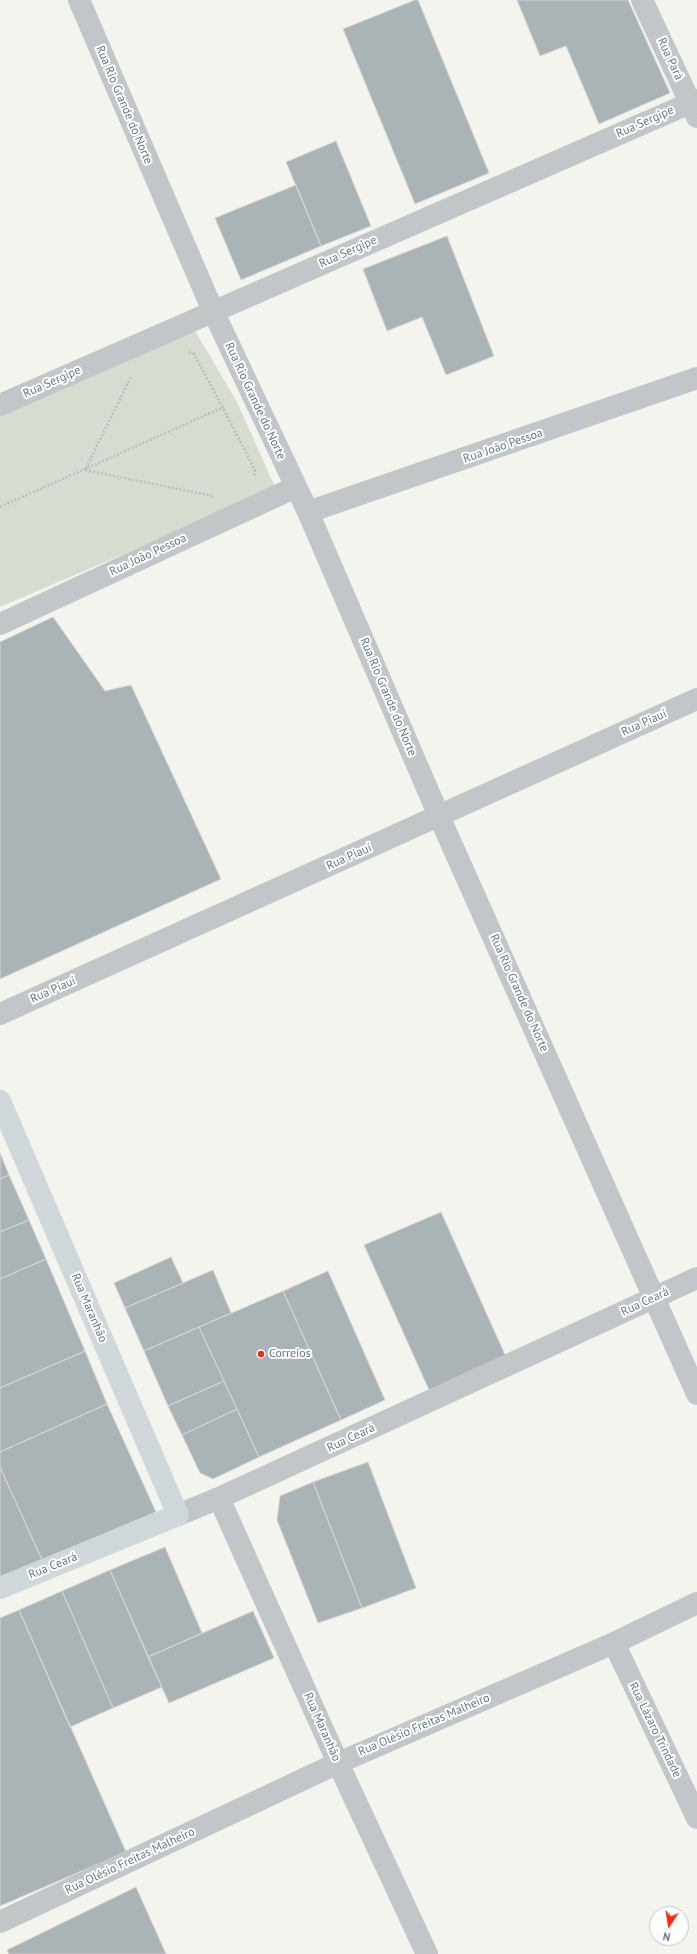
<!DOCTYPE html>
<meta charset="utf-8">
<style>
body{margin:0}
#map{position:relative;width:697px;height:1954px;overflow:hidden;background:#f4f4ef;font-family:"PT Sans",sans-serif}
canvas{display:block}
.north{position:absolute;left:649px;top:1906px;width:40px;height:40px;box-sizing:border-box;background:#fff;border:1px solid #bfc9cd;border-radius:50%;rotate:192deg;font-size:11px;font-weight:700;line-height:16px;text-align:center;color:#607883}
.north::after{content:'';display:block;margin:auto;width:14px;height:18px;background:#f22d12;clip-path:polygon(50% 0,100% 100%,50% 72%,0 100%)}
</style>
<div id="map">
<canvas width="697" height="1954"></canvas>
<div class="north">N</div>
</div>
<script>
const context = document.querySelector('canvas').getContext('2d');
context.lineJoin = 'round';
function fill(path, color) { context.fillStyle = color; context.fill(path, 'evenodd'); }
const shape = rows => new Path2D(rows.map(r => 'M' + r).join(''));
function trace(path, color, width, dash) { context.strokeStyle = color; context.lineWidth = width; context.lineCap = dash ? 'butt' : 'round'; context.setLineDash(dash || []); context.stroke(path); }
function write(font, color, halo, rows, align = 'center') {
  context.font = font + ' "PT Sans",sans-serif'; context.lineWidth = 4; context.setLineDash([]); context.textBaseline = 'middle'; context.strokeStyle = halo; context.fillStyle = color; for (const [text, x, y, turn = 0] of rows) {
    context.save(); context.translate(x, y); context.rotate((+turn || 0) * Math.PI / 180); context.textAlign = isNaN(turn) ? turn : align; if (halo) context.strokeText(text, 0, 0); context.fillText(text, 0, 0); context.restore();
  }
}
const green = shape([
 [194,329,237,402,276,489,0,607,0,414]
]);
const building = shape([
 [415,0,418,0,489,173,415,204,343,29,415,0],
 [517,0,628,0,670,93,599,124,566,46,540,56,517,0],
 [336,141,371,226,321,246,286,162,336,141],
 [296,185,321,246,241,280,215,218,296,185],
 [447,236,494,356,446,375,422,317,387,331,363,269,447,236],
 [53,617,105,691,131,685,221,879,0,979,0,642,53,617],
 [0,1153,9,1175,0,1179,0,1153],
 [9,1175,29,1220,0,1232,0,1179,9,1175],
 [441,1212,506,1357,429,1390,364,1245,441,1212],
 [29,1220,46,1259,0,1279,0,1232,29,1220],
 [171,1257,183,1283,125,1308,114,1283,171,1257],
 [46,1259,85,1351,0,1388,0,1279,46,1259],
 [213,1270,231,1313,144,1351,125,1308,213,1270],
 [328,1271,385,1400,341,1420,283,1291,328,1271],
 [283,1291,341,1420,259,1457,199,1327,283,1291],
 [199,1327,224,1381,168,1406,144,1351,199,1327],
 [85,1351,107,1404,0,1452,0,1388,85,1351],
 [224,1381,237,1409,182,1435,168,1406,224,1381],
 [107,1404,156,1512,42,1560,0,1467,0,1452,107,1404],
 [237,1409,259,1457,213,1479,200,1473,182,1435,237,1409],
 [368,1462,416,1588,362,1608,313,1482,368,1462],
 [0,1467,42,1560,0,1578,0,1467],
 [313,1482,362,1608,318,1623,277,1520,280,1496,313,1482],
 [165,1547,202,1633,148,1657,110,1570,165,1547],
 [110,1570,162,1687,113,1708,62,1591,110,1570],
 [62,1591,113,1708,70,1727,19,1610,62,1591],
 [19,1610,126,1852,0,1906,0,1618,19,1610],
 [253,1611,274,1658,169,1703,148,1657,253,1611],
 [136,1887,166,1954,9,1954,7,1950,136,1887]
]);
const path = shape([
 [189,352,194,354,223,408,255,470,254,477],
 [131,377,85,470,213,496],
 [0,507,224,407]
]);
const street = shape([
 [79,0,213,311,308,512,439,816,697,1394],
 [642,0,697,117],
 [0,405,697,100],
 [308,512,697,378],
 [0,624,296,487],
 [0,1014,697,699],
 [219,1498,338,1763,427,1954],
 [178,1515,219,1498,697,1278],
 [614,1643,697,1818],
 [0,1922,338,1763,614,1643,697,1603]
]);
const secondary = shape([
 [0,1101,178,1515,0,1588]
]);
const markers = [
 [261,1354,4,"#f22d12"]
];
const streetNames = [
 ["Rua Pará",670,59,65],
 ["Rua Rio Grande do Norte",124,105,67],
 ["Rua Sergipe",645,122,-24],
 ["Rua Sergipe",348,252,-24],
 ["Rua Sergipe",52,382,-24],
 ["Rua Rio Grande do Norte",255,401,65],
 ["Rua João Pessoa",503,446,-19],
 ["Rua João Pessoa",148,555,-25],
 ["Rua Rio Grande do Norte",388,697,67],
 ["Rua Piauí",644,723,-24],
 ["Rua Piauí",349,857,-24],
 ["Rua Piauí",53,990,-24],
 ["Rua Rio Grande do Norte",519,993,66],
 ["Rua Ceará",645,1302,-25],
 ["Rua Maranhão",89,1308,67],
 ["Rua Ceará",351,1438,-25],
 ["Rua Ceará",53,1566,-22],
 ["Rua Olésio Freitas Malheiro",424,1725,-23],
 ["Rua Maranhão",322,1727,66],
 ["Rua Lázaro Trindade",655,1730,64],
 ["Rua Olésio Freitas Malheiro",130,1861,-25]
];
const poiNames = [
 ["Correios",269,1354]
];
fill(green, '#d6dcd0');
fill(building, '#aab4b7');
trace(building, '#d5d5d3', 1);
trace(path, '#bcbfc1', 2.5, [2, 2]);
trace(street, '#c1c6c8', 22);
trace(secondary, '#d0d7da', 22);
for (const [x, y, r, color] of markers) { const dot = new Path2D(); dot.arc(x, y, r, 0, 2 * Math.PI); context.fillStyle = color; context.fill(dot); trace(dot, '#fff', 1.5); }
write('12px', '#607883', '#fff', streetNames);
write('12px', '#607883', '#fff', poiNames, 'left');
</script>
